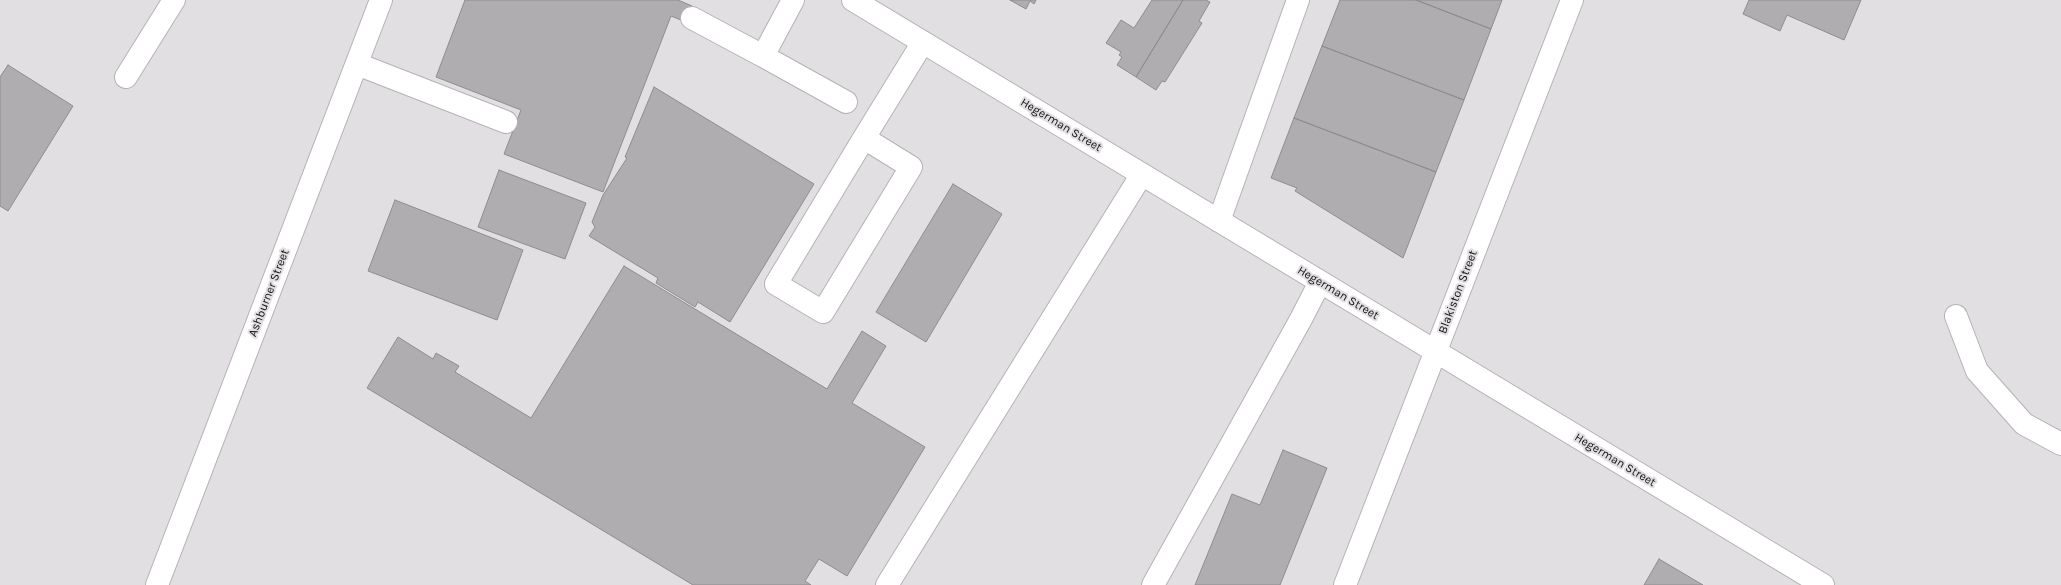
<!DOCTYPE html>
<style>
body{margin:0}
canvas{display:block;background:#e2dfe2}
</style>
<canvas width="2061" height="585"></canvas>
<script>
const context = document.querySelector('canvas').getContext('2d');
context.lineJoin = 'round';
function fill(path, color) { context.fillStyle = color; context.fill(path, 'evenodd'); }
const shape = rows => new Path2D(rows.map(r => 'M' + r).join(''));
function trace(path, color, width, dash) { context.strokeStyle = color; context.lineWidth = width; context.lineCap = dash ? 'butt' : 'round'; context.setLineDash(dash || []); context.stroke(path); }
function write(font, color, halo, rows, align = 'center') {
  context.font = font + ' Karla,sans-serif'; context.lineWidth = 4; context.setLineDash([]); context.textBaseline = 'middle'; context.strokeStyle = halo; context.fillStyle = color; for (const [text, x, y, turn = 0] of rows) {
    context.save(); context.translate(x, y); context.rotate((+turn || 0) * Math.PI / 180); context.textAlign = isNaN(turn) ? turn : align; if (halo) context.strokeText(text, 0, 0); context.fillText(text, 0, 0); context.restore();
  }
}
const building = shape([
 [465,0,678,0,692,6,686,22,671,16,603,192,504,154,521,110,436,77,465,0],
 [1010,0,1036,0,1034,4,1030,1,1026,9,1010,0],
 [1152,0,1183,0,1136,77,1117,65,1122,57,1119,55,1121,52,1106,43,1121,20,1134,28,1152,0],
 [1183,0,1206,0,1210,2,1199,21,1202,23,1165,82,1162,81,1156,90,1136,77,1183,0],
 [1340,0,1416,0,1491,29,1464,100,1322,46,1340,0],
 [1416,0,1502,0,1491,29,1416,0],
 [1749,0,1861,0,1844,40,1787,15,1780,31,1743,14,1749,0],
 [1322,46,1464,100,1436,172,1294,118,1322,46],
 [8,65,73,106,8,211,0,206,0,77,8,65],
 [654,87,814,184,730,322,698,302,695,307,656,283,658,278,589,236,595,227,592,222,603,195,627,158,625,157,654,87],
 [1294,118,1436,172,1403,258,1295,191,1297,188,1271,178,1294,118],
 [499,170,586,203,565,259,478,227,499,170],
 [953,184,1002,214,926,342,876,312,953,184],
 [395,200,523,250,497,320,368,271,395,200],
 [624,266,827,389,862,331,886,346,852,403,925,447,847,576,819,559,805,581,811,585,693,585,367,388,398,337,433,359,436,353,459,366,455,372,531,418,624,266],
 [1283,450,1327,468,1280,585,1195,585,1232,494,1260,505,1283,450],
 [1659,559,1703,585,1644,585,1659,559]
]);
const minor = shape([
 [793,0,763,56,846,102],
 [853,0,1823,585],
 [692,18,763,56],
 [357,64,506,122],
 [126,77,174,0],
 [864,138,776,284,823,312,911,167,864,138,923,42],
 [1219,221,1298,0],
 [1956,316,1977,371,2024,424,2061,444],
 [157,585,381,0],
 [887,585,1142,174],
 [1153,585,1301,319,1320,282],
 [1345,585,1572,0]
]);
const streetNames = [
 ["Hegerman Street",1061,125,31],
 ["Blakiston Street",1458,292,-69],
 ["Ashburner Street",269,293,-69],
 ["Hegerman Street",1338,293,31],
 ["Hegerman Street",1615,460,31]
];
fill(building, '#afadaf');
trace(building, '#8f8c8f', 1);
trace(minor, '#b5b2b5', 24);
trace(minor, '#fff', 22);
write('12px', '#0f0e0f', '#e2dfe2', streetNames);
</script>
